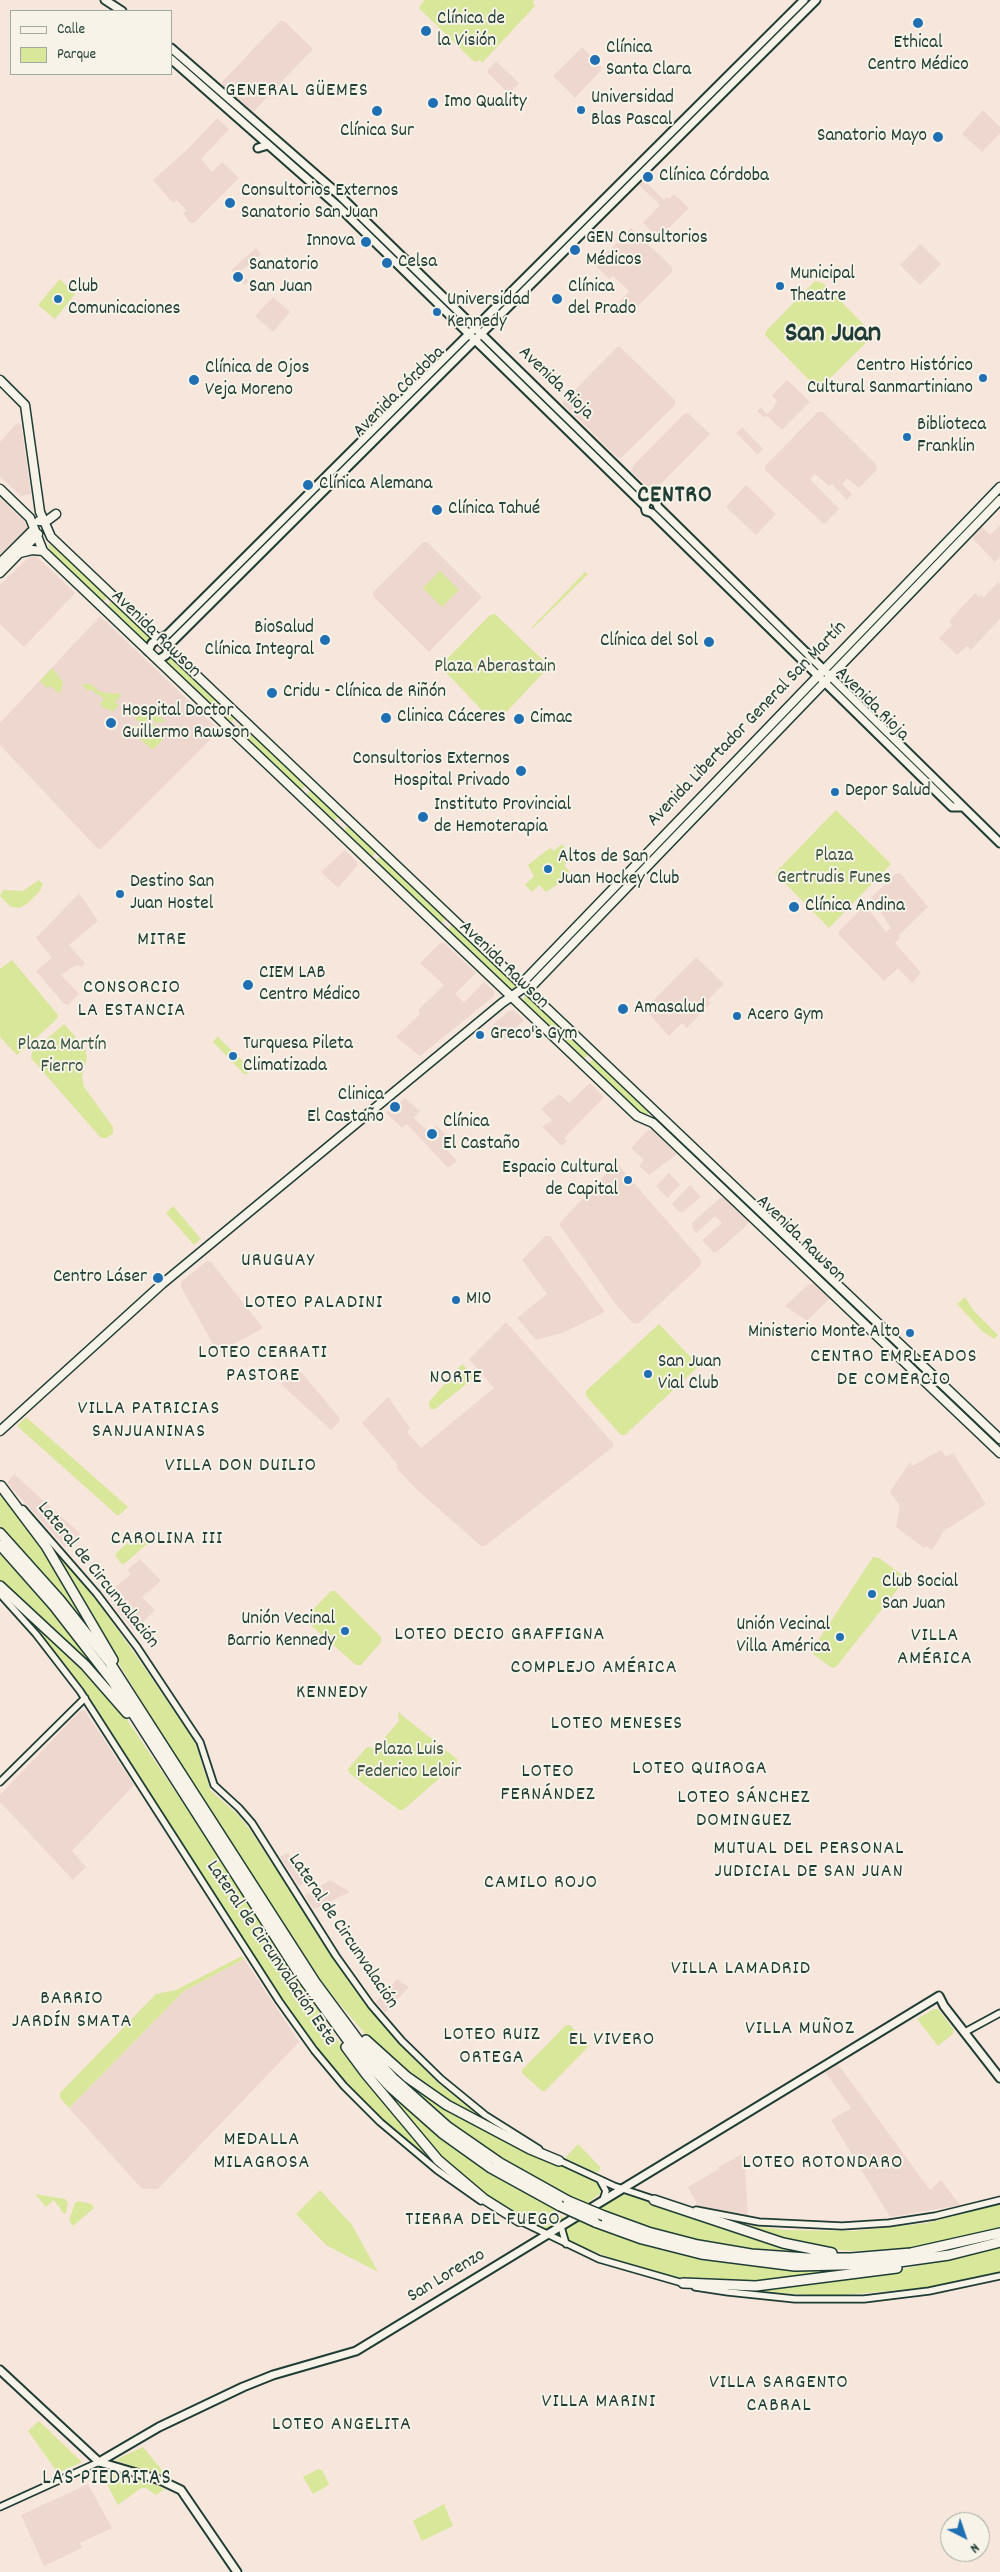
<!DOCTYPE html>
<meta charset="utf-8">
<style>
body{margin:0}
#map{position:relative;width:1000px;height:2572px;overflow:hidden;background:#f7e6dc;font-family:Dekko,sans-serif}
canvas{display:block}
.legend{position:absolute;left:10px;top:10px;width:162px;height:65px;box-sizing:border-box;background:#f7f3e8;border:1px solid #a1aaa0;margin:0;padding:6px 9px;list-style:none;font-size:15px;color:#1f3d34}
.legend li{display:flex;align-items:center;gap:10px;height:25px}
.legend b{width:25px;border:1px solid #a1aaa0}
.north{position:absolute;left:940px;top:2512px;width:50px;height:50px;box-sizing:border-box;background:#f7f3e8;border:1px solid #a1aaa0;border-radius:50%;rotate:139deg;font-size:14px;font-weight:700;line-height:20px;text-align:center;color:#1f3d34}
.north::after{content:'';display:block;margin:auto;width:18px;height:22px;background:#1f6fb2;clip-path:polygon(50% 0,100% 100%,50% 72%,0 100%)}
</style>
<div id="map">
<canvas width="1000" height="2572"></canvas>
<ul class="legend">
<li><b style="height:6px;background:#f7f3e8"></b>Calle</li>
<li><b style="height:14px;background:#d8e79a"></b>Parque</li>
</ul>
<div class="north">N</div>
</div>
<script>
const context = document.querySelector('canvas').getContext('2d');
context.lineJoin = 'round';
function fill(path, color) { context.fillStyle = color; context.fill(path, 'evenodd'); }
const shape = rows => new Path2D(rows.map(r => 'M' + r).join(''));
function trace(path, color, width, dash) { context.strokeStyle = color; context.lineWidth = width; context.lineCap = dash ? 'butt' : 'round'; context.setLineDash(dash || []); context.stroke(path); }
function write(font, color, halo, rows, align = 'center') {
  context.font = font + ' Dekko,sans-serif'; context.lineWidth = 4; context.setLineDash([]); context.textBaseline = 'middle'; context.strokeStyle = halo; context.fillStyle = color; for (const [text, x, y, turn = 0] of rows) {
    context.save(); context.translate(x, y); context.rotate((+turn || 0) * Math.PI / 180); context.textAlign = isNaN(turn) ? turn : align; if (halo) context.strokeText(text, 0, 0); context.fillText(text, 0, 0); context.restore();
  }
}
const built = shape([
 [280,21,284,21,313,49,253,112,222,85,222,82],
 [582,47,601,66,601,70,575,98,553,76],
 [496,61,519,83,509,94,488,73,488,70],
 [983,110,1000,127,1000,133,982,152,962,134],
 [217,118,229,129,201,159,212,172,222,162,239,178,194,223,190,223,183,213,186,210,177,200,173,203,153,180,190,147],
 [644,180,664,200,667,197,669,199,674,194,689,208,659,238,643,223,660,205,639,185],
 [631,228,672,267,672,272,630,314,619,303,629,291,613,276,609,279,595,265],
 [920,244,941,264,920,285,900,265],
 [256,248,261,254,240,272,248,281,245,285,231,270],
 [273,297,290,312,273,332,255,316],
 [617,347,620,347,675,400,675,405,621,458,618,458,562,403],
 [787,380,810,402,782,430,767,416,764,418,757,411,761,407,767,414,773,408,777,401,772,395],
 [818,412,823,412,876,464,877,470,859,488,847,478,842,484,852,494,847,500,832,484,829,486,815,474,810,479,839,509,824,524,765,470,765,466],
 [688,413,710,434,653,492,631,471,633,466,684,414],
 [17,423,21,424,31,494,21,496,0,477,0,442],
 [742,427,763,449,758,455,736,433],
 [746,485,776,514,756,535,726,507],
 [0,498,27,524,27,528,0,555],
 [1000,525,1000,556,995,562,974,540,973,536,982,527,990,535],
 [423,542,427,542,482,597,429,652,373,596,373,592],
 [31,555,35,555,75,593,24,647,0,624,0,585],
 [998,582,1000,585,1000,619,971,650,967,646,957,655,939,638,952,625,949,621,975,593,979,597,981,595,984,597],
 [100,616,217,728,217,733,101,849,98,849,0,745,0,723],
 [345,850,357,862,357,866,338,888,321,872],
 [900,873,928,907,898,936,900,938,895,943,921,973,912,983,898,968,884,981,839,935,839,931,865,905,886,932,891,928,871,898,895,874],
 [79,893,98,921,69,945,85,963,81,967,78,965,71,968,61,975,79,994,68,1005,64,1004,36,971,52,958,36,938],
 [440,943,444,943,476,973,455,994,464,1003,484,982,494,991,494,996,420,1056,396,1037,420,1014,418,1010,444,985,420,963],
 [696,957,724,984,708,1000,711,1003,687,1028,682,1023,669,1036,645,1009],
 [514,1010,524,1020,504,1040,489,1028,509,1011],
 [590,1083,604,1097,564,1138,567,1141,562,1146,542,1127,552,1120,541,1109,559,1094,569,1103],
 [405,1098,420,1111,414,1118,418,1122,429,1132,436,1126,452,1140,445,1148,457,1161,448,1168,407,1124,402,1128,386,1113],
 [648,1130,653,1130,677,1154,649,1175,639,1166,644,1160,631,1148],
 [613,1166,619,1166,701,1260,700,1266,638,1324,633,1323,617,1306,559,1224],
 [669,1173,680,1185,667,1198,656,1186],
 [690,1185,701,1197,683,1212,679,1212,672,1204],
 [720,1198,724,1198,748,1220,748,1224,717,1252,713,1252,702,1240,722,1223,715,1216,696,1233,692,1228,692,1223],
 [545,1236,550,1236,605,1312,565,1332,536,1340,517,1318,547,1294,522,1260],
 [207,1261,211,1262,263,1328,218,1353,181,1287,181,1282],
 [809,1284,815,1284,830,1298,807,1321,785,1306],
 [506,1322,613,1443,613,1447,485,1546,481,1546,415,1488,396,1467,398,1465,362,1423,388,1397,410,1428,407,1432,421,1448,494,1388,469,1359],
 [300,1371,339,1417,340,1421,331,1430,281,1384],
 [941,1450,946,1457,953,1453,986,1504,944,1531,932,1550,926,1546,924,1548,896,1527,900,1506,890,1492,910,1462,912,1466],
 [14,1474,58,1514,81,1534,65,1547,7,1483],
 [140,1559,161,1581,142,1597,155,1610,136,1629,132,1629,106,1595,131,1574,127,1570],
 [80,1711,85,1711,134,1785,72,1851,86,1867,73,1880,0,1802,0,1795],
 [288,1853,297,1869,301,1867,309,1880,299,1886,280,1857],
 [330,1880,350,1892,314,1909,305,1896],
 [244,1959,299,2042,158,2189,142,2189,69,2108,184,1991],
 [397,1979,409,1987,385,2013,376,2002],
 [838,2064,930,2190,941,2180,960,2205,890,2217,831,2120,851,2108,825,2072],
 [744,2153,748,2215,698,2206,688,2187,719,2169,718,2167],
 [88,2484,112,2528,80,2543,82,2548,44,2566,21,2515]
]);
const green = shape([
 [424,0,534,0,533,4,535,6,482,63,480,60,475,62,468,56,419,8],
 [60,279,75,294,55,319,38,305],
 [815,281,823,283,871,332,870,339,821,387,814,385,765,335,766,331],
 [50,544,66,555,108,596,103,602,50,552,51,550,48,546],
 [440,571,459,590,442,607,423,588],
 [585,572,588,574,532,629,532,627],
 [112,601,153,638,148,644,107,606],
 [495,614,547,664,548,668,497,722,494,723,440,666,490,615],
 [169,655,235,716,232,722,165,662],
 [52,668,63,682,60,694,50,686,47,688,40,681],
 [81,684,91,684,100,692,122,694,115,702,119,705,112,712,108,708,106,710,100,704,104,699,99,694,97,695,91,689,88,691],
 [148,705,165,721,163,723,160,721,157,724,150,717,146,720,149,723,146,728,135,718],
 [242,723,307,784,301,790,236,729],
 [153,724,166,736,153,750,130,731,136,725,139,728,141,727,149,735,152,732,149,729],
 [311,789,339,815,336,820,333,821,306,796],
 [836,810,891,864,829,928,775,873],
 [351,826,376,850,373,856,370,857,345,832,346,827],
 [562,844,565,848,562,851,565,855,563,858,567,863,564,865,572,875,546,892,539,885,532,892,525,885,534,876,528,865,550,848,554,851],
 [383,856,445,916,444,921,440,923,376,863,378,858],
 [39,880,43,884,40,891,28,903,20,908,11,907,0,896,3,890,23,891],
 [453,924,516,984,514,988,511,990,447,930],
 [12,960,58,1015,57,1019,17,1055,0,1037,0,969],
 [529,996,588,1052,587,1056,582,1059,523,1002,524,997],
 [64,1024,85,1048,87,1057,82,1077,84,1087,113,1127,113,1133,107,1138,101,1138,31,1058,32,1052],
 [218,1036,219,1038,252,1070,245,1075,213,1042],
 [594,1058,649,1109,648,1114,643,1116,588,1064],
 [173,1206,201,1239,194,1245,166,1213],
 [819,1272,914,1361,913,1364,911,1364,816,1274],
 [965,1297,974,1311,998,1335,994,1339,982,1331,957,1304],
 [659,1324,699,1366,625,1435,621,1435,586,1396,586,1391],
 [462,1364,474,1375,474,1378,435,1409,430,1409,429,1402],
 [26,1417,119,1499,128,1507,118,1516,17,1426],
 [0,1491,40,1541,92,1632,0,1526],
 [39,1530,101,1606,144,1667,195,1742,210,1790,237,1814,248,1827,367,2006,409,2054,437,2082,473,2111,501,2129,472,2116,421,2083,368,2037,325,1987,157,1727],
 [137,1535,141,1535,148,1543,123,1565,116,1557,116,1553],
 [0,1552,58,1618,118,1697,0,1584],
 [873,1557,879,1558,905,1577,905,1580,836,1667,832,1668,813,1654,812,1650],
 [0,1590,89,1673,113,1699,210,1843,353,2064,425,2152,456,2181,370,2108,315,2046,282,1999,83,1687,49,1645],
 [331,1591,335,1591,381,1637,381,1642,361,1665,356,1665,306,1621,306,1617],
 [398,1712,457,1759,457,1763,403,1810,399,1810,349,1773,348,1769,367,1747,376,1748,399,1721],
 [242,1956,244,1959,184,1991,69,2108,60,2098,60,2093,156,1994,176,1990],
 [934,2009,938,2009,954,2030,953,2034,938,2046,917,2019],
 [566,2025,570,2025,589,2046,545,2091,542,2091,522,2073,522,2070],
 [382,2061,478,2125,600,2184,600,2194,587,2203,551,2187,504,2161,444,2118],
 [368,2071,417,2119,460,2152,497,2177,555,2210,564,2218,547,2230,538,2227,507,2210,450,2169],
 [578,2144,600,2167,599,2172,594,2172,565,2158],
 [320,2190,352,2225,378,2272,326,2245,296,2214],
 [35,2194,65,2199,68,2203,66,2213,64,2214,54,2200,46,2207],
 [620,2194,627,2195,810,2253,746,2249,692,2239,645,2226,599,2208],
 [78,2201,92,2204,94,2208,73,2226,69,2220,75,2203],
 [1000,2204,1000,2229,936,2244,892,2250,850,2251,820,2248,732,2223,784,2230,853,2231,927,2223],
 [579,2221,646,2245,718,2262,792,2270,849,2271,758,2285,685,2280,621,2262,568,2241,565,2230],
 [1000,2247,1000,2273,924,2288,830,2296,731,2290,760,2289,895,2271],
 [39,2421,82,2462,58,2473,28,2431],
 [143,2447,166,2475,164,2477,115,2460],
 [318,2469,323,2471,329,2485,313,2494,303,2477],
 [113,2473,151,2483,165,2489,156,2495,146,2488,141,2488,118,2505,103,2477],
 [444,2504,453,2526,422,2541,413,2521]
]);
const tertiary = shape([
 [23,1509,97,1594,137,1647,200,1742,214,1785,239,1808,252,1823,336,1956,371,2005,402,2041,441,2079,485,2115,539,2149],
 [0,1594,36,1634,80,1691,279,2001,314,2050,344,2086,380,2122,437,2170,481,2201],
 [0,1782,85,1698],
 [965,2032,1000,2013],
 [558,2160,614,2186,656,2200],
 [600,2180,606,2191,603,2200],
 [696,2210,759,2222,842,2226,889,2223,935,2216,1000,2200],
 [518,2220,599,2259,686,2284],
 [561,2227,566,2244],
 [695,2287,728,2292,795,2299,864,2299,929,2291,1000,2276],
 [0,2507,99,2462]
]);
const secondary = shape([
 [105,0,122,11],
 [171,48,337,193,651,500,656,502,658,507,1000,843],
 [171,59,340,208,645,506],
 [258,148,268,145],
 [647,502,645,506,646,511,652,513,952,807,963,807],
 [148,651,152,643,168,634,804,0],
 [158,660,166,655,170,644,816,0],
 [0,2370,99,2462,160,2480,181,2490,237,2572],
 [99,2462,159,2427,243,2387,273,2375,356,2351,939,1996,944,2006,1000,2078]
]);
const primary = shape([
 [0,380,25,405,40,512,51,537,1000,1439],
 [0,489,30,518,43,551,637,1116,653,1123,1000,1453],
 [39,521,48,520,56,514],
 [20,553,32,550,43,551],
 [0,563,34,529],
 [0,573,38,534],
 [525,987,525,980,1000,487],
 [0,1431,162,1284,502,1003,525,987,532,986,1000,500]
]);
const motorway = shape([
 [1,1486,46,1546,113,1660],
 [0,1533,60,1600,110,1663,315,1982,358,2040,393,2078,448,2127,500,2163,568,2201],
 [0,1545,54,1606,113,1682,296,1969,352,2046,390,2087,442,2133,491,2168,560,2206],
 [0,1586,85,1665,127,1713],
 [366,2040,407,2077,447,2105,530,2149,559,2161],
 [346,2047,366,2074,438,2160,484,2199,519,2221],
 [654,2200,783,2243,832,2253],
 [604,2216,648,2232,698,2245,751,2254,807,2258,851,2258,911,2253,1000,2233],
 [595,2222,642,2239,701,2254,795,2266,885,2264,949,2255,1000,2242],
 [683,2283,756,2286,897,2268]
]);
const motorwayBridge = shape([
 [568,2201,604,2216],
 [560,2206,595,2222]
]);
const markers = [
 [918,23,6,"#1f6fb2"],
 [426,31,6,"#1f6fb2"],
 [595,60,6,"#1f6fb2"],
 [433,103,6,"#1f6fb2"],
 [581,110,5,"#1f6fb2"],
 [377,111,6,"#1f6fb2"],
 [938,137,6,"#1f6fb2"],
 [648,177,6,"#1f6fb2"],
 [230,203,6,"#1f6fb2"],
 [366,242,6,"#1f6fb2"],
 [575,250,6,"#1f6fb2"],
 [387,263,6,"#1f6fb2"],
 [238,277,6,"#1f6fb2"],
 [780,286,5,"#1f6fb2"],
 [58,299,5,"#1f6fb2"],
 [557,299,6,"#1f6fb2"],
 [437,312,5,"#1f6fb2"],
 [983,378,5,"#1f6fb2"],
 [194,380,6,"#1f6fb2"],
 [907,437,5,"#1f6fb2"],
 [308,485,6,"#1f6fb2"],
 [437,510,6,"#1f6fb2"],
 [325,640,6,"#1f6fb2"],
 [709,642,6,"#1f6fb2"],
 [272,693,6,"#1f6fb2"],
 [386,718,6,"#1f6fb2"],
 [519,719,6,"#1f6fb2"],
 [111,723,6,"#1f6fb2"],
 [521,771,6,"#1f6fb2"],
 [835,792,5,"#1f6fb2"],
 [423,817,6,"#1f6fb2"],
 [548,869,5,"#1f6fb2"],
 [120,894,5,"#1f6fb2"],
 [794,907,6,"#1f6fb2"],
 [248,985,6,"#1f6fb2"],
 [623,1009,6,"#1f6fb2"],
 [737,1016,5,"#1f6fb2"],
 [480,1035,5,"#1f6fb2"],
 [233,1056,5,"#1f6fb2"],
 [395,1107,6,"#1f6fb2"],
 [432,1134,6,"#1f6fb2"],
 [628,1180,5,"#1f6fb2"],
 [158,1278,6,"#1f6fb2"],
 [456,1300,5,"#1f6fb2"],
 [910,1333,5,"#1f6fb2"],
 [648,1374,5,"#1f6fb2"],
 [872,1594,5,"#1f6fb2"],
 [345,1631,5,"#1f6fb2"],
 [840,1637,5,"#1f6fb2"]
];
const poiNames = [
 ["Clínica de",437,20],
 ["la Visión",437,42],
 ["Ethical",918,44,"center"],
 ["Centro Médico",918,66,"center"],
 ["Clínica",606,49],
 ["Santa Clara",606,71],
 ["Universidad",591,99],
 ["Blas Pascal",591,121],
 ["Imo Quality",444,103],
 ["Clínica Sur",377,132,"center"],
 ["Sanatorio Mayo",927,137,"right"],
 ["Clínica Córdoba",659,177],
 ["Consultorios Externos",241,192],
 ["Sanatorio San Juan",241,214],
 ["GEN Consultorios",586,239],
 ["Médicos",586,261],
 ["Innova",355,242,"right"],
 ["Celsa",398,263],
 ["Sanatorio",249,266],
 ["San Juan",249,288],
 ["Municipal",790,275],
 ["Theatre",790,297],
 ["Club",68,288],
 ["Comunicaciones",68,310],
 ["Clínica",568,288],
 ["del Prado",568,310],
 ["Universidad",447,301],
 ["Kennedy",447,323],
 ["Centro Histórico",973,367,"right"],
 ["Cultural Sanmartiniano",973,389,"right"],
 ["Clínica de Ojos",205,369],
 ["Veja Moreno",205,391],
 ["Biblioteca",917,426],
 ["Franklin",917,448],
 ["Clínica Alemana",319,485],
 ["Clínica Tahué",448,510],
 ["BioSalud",314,629,"right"],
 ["Clínica Integral",314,651,"right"],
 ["Clínica del Sol",698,642,"right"],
 ["Cridu - Clínica de Riñón",283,693],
 ["Hospital Doctor",122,712],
 ["Guillermo Rawson",122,734],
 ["Clinica Cáceres",397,718],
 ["Cimac",530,719],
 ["Consultorios Externos",510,760,"right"],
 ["Hospital Privado",510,782,"right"],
 ["Depor Salud",845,792],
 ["Instituto Provincial",434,806],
 ["de Hemoterapia",434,828],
 ["Altos de San",558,858],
 ["Juan Hockey Club",558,880],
 ["Destino San",130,883],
 ["Juan Hostel",130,905],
 ["Clínica Andina",805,907],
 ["CIEM LAB",259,974],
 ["Centro Médico",259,996],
 ["Amasalud",634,1009],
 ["Acero Gym",747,1016],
 ["Greco's Gym",490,1035],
 ["Turquesa Pileta",243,1045],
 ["Climatizada",243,1067],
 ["Clinica",384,1096,"right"],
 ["El Castaño",384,1118,"right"],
 ["Clínica",443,1123],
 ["El Castaño",443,1145],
 ["Espacio Cultural",618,1169,"right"],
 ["de Capital",618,1191,"right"],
 ["Centro Láser",147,1278,"right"],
 ["M10",466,1300],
 ["Ministerio Monte Alto",900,1333,"right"],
 ["San Juan",658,1363],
 ["Vial Club",658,1385],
 ["Club Social",882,1583],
 ["San Juan",882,1605],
 ["Unión Vecinal",335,1620,"right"],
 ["Barrio Kennedy",335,1642,"right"],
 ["Unión Vecinal",830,1626,"right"],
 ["Villa América",830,1648,"right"]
];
const streetNames = [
 ["Avenida Rioja",555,384,44],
 ["Avenida Córdoba",400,393,-45],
 ["Avenida Rawson",155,635,44],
 ["Avenida Rioja",871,705,45],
 ["Avenida Libertador General San Martín",748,725,-46],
 ["Avenida Rawson",503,966,44],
 ["Avenida Rawson",800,1240,44],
 ["Lateral de Circunvalación",97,1576,51],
 ["Lateral de Circunvalación",342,1932,56],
 ["Lateral de Circunvalación Este",270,1954,56],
 ["San Lorenzo",447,2277,-31]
];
const parkNames = [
 ["Plaza Aberastain",495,668],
 ["Plaza",834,857],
 ["Gertrudis Funes",834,879],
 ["Plaza Martín",62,1046],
 ["Fierro",62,1068],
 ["Plaza Luis",409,1751],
 ["Federico Leloir",409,1773]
];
const neighbourhoodNames = [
 ["GENERAL GÜEMES",297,92],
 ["MITRE",162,941],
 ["CONSORCIO",132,989],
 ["LA ESTANCIA",132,1012],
 ["URUGUAY",278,1262],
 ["LOTEO PALADINI",314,1304],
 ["LOTEO CERRATI",263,1354],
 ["PASTORE",263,1377],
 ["CENTRO EMPLEADOS",894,1358],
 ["DE COMERCIO",894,1381],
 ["NORTE",456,1379],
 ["VILLA PATRICIAS",149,1410],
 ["SANJUANINAS",149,1433],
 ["VILLA DON DUILIO",241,1467],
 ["CAROLINA III",167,1540],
 ["LOTEO DECIO GRAFFIGNA",500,1636],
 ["VILLA",935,1637],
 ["AMÉRICA",935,1660],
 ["COMPLEJO AMÉRICA",594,1669],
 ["KENNEDY",332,1694],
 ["LOTEO MENESES",617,1725],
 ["LOTEO QUIROGA",700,1770],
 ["LOTEO",548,1773],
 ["FERNÁNDEZ",548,1796],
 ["LOTEO SÁNCHEZ",744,1799],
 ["DOMINGUEZ",744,1822],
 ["MUTUAL DEL PERSONAL",809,1850],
 ["JUDICIAL DE SAN JUAN",809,1873],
 ["CAMILO ROJO",541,1884],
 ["VILLA LAMADRID",741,1970],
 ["BARRIO",72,2000],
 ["JARDÍN SMATA",72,2023],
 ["VILLA MUÑOZ",800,2030],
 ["LOTEO RUIZ",492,2036],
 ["ORTEGA",492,2059],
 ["EL VIVERO",612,2041],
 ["MEDALLA",262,2141],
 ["MILAGROSA",262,2164],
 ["LOTEO ROTONDARO",823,2164],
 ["TIERRA DEL FUEGO",483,2221],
 ["VILLA SARGENTO",779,2384],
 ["CABRAL",779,2407],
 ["VILLA MARINI",599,2403],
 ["LOTEO ANGELITA",342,2426]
];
const quarterNames = [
 ["LAS PIEDRITAS",107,2480]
];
const districtNames = [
 ["CENTRO",675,498]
];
const townNames = [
 ["San Juan",833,336]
];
fill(built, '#eed7ce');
fill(green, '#d8e79a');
trace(tertiary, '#1f3d34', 9);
trace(secondary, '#1f3d34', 11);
trace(primary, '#1f3d34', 11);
trace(motorway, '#1f3d34', 12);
trace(tertiary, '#f7f3e8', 5.5);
trace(secondary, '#f7f3e8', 7);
trace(primary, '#f7f3e8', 8);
trace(motorway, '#f7f3e8', 9);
trace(motorwayBridge, '#1f3d34', 12, []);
trace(motorwayBridge, '#f7f3e8', 9);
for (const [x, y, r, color] of markers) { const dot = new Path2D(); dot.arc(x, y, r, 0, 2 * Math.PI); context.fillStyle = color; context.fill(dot); trace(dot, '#f7f3e8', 2); }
write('19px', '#1f3d34', '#f7f3e8', poiNames, 'left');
write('19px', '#1f3d34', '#f7f3e8', streetNames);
write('19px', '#3b5643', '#f7f3e8', parkNames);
context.letterSpacing = '1px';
write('20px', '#1f3d34', '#f7f3e8', neighbourhoodNames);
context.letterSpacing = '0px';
context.letterSpacing = '1px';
write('21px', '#1f3d34', '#f7f3e8', quarterNames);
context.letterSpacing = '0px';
context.letterSpacing = '1px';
write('bold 24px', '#1f3d34', '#f7f3e8', districtNames);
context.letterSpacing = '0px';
write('bold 29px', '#1f3d34', '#f7f3e8', townNames);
</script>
